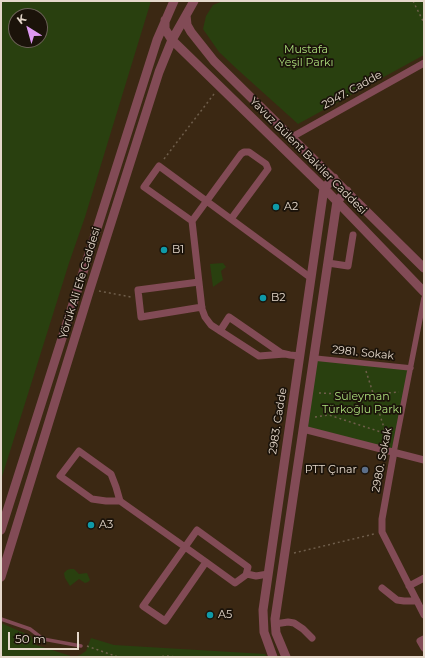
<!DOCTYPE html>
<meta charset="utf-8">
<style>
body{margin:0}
#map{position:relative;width:425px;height:658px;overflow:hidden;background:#3b2813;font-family:Montserrat,sans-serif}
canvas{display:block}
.frame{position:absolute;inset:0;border:2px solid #e5d8cb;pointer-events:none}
.north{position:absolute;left:8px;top:8px;width:40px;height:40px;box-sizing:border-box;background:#1b130a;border:1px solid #6c6257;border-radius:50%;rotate:323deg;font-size:11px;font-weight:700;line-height:16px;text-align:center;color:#e5d8cb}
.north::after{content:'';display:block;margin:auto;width:14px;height:18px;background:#de98f2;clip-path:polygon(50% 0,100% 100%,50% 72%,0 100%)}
.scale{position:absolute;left:8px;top:632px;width:71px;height:18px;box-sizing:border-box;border:2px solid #e5d8cb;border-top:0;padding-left:5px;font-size:12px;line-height:14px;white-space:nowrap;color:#e5d8cb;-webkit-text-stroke:3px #1b130a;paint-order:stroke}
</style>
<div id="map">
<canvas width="425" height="658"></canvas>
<div class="frame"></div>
<div class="north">K</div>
<div class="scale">50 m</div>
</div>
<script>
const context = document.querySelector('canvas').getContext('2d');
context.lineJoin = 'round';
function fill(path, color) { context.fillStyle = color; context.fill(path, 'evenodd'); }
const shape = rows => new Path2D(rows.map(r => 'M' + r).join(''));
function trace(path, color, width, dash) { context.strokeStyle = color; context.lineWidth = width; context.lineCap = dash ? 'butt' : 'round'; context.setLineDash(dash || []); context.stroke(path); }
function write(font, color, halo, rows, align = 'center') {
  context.font = font + ' Montserrat,sans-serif'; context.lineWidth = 3.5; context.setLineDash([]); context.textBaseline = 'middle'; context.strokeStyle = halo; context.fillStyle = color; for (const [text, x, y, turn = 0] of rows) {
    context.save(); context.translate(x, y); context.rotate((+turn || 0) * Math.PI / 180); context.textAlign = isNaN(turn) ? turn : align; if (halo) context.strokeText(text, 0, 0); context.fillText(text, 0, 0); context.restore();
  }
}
const green = shape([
 [1,1,151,1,85,217,69,263,1,480],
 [16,16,40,16,40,40,16,40],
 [223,1,424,1,424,55,298,124,237,69,219,52,203,29,206,16,213,5],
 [223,263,226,267,221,271,223,280,213,287,210,264],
 [314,358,411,368,394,452,303,429],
 [70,569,74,569,79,574,87,573,90,580,88,582,85,583,79,579,70,586,65,578,64,573,67,570],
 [1,623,31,636,36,645,74,657,80,655,86,651,91,638,114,645,265,654,267,657,1,657]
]);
const path = shape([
 [413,1,424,23],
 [164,159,214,94],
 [99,291,131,297],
 [366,371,386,434],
 [319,393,364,395,399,392],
 [315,417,329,415,390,435],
 [294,553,374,534],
 [87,646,118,657],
 [125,657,136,657],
 [157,657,166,656,177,657],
 [224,657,228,657]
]);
const service = shape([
 [1,619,30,629,43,639,81,646]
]);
const pedestrian = shape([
 [314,358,411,368],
 [394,452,424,298]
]);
const minor = shape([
 [292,137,424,63],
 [231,219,268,169,266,164,249,152,244,152,241,154,192,221,202,309,205,317,211,325,259,356,285,354],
 [192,221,144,187,159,166,311,278],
 [328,263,348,266,353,235],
 [199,282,138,290,141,317,202,307],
 [220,331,229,317,281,353,290,355,300,356],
 [303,429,424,460],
 [394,452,382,519,382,532,424,615],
 [120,501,116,487,111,474,79,451,60,476,92,499,106,501,120,501,185,547,206,562,235,583,246,575,248,567,197,530,185,547,143,606,165,621,206,562],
 [247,574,256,576,268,574],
 [409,586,424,578],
 [382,588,397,600,404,601,417,601],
 [275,624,288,622,294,623,303,629,312,638],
 [424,639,420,641,424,648]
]);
const tertiary = shape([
 [186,15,187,25,191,32,214,61,424,268],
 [165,20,165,29,172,40,324,188,424,292],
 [1,530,157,40,174,1],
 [1,577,90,289,159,72,172,40,194,1],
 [273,657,264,632,263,610,324,188,334,178],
 [286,657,276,633,275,619,337,201,347,191]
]);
const markers = [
 [276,207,4,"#0f9aa8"],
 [164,250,4,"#0f9aa8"],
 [263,298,4,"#0f9aa8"],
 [365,470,4,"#5c6f8a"],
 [91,525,4,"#0f9aa8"],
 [210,615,4,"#0f9aa8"]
];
const parkNames = [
 ["Mustafa",306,50],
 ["Yeşil Parkı",306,63],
 ["Süleyman",362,397],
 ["Türkoğlu Parkı",362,410]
];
const streetNames = [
 ["2947. Cadde",352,90,-29],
 ["Yavuz Bülent Bakiler Caddesi",308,156,45],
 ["Yörük Ali Efe Caddesi",80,283,-73],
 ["2981. Sokak",363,353,6],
 ["2983. Cadde",278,421,-81],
 ["2980. Sokak",382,460,-79]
];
const poiNames = [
 ["A2",284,207],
 ["B1",172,250],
 ["B2",271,298],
 ["PTT Çınar",357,470,"right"],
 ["A3",99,525],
 ["A5",218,615]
];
fill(green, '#29400f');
trace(path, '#6f5e4b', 1.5, [2, 3]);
trace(service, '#824b56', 3.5);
trace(pedestrian, '#824b56', 5.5);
trace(minor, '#824b56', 7);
trace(tertiary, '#824b56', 9);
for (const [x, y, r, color] of markers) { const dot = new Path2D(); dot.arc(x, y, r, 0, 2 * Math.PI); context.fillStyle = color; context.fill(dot); trace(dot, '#1b130a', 1.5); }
write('11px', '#acdf7c', '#1b130a', parkNames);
write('11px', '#e5d8cb', '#1b130a', streetNames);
write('11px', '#e5d8cb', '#1b130a', poiNames, 'left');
</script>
